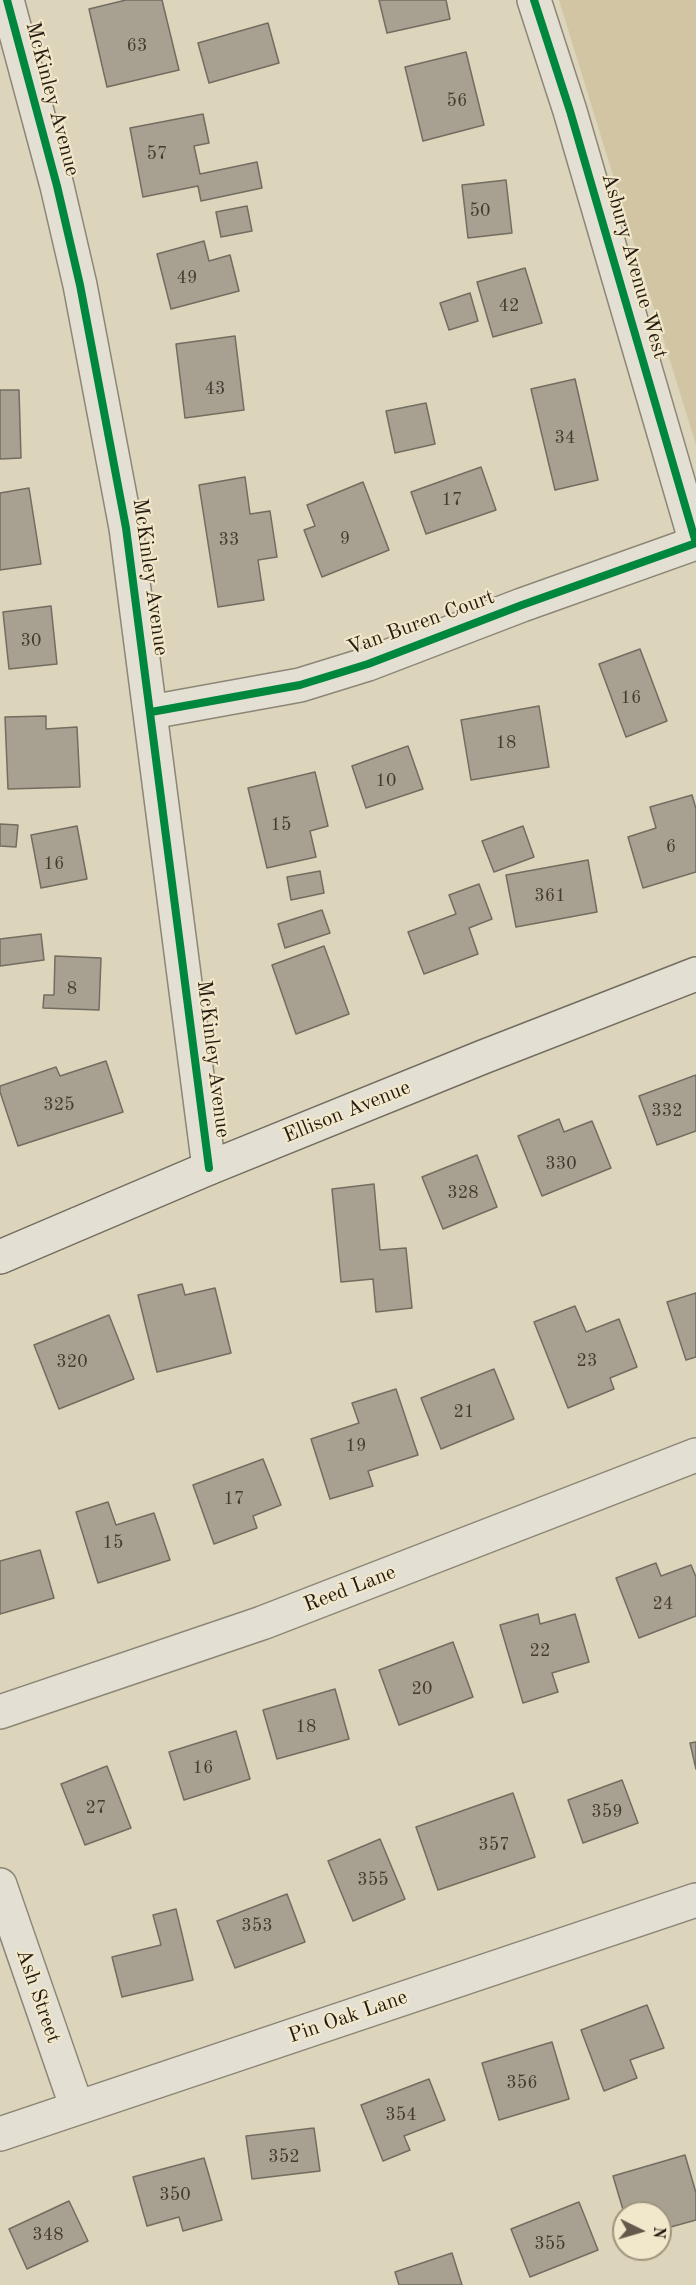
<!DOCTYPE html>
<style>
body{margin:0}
#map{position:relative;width:696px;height:2285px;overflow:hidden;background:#dcd4bb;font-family:"Old Standard TT",serif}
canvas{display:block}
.north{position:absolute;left:612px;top:2201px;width:60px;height:60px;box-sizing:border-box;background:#f1e7ca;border:2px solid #9f957f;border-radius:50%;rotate:95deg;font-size:16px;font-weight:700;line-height:24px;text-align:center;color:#23190f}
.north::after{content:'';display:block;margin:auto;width:21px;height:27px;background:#645a4b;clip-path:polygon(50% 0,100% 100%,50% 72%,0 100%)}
</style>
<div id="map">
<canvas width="696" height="2285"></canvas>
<div class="north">N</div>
</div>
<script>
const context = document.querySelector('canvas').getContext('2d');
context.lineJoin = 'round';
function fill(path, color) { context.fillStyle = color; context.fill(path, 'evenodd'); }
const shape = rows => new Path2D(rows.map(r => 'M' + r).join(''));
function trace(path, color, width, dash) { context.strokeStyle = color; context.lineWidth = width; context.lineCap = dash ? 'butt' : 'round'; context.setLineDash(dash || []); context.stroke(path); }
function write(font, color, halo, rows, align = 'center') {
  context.font = font + ' "Old Standard TT",serif'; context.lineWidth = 4.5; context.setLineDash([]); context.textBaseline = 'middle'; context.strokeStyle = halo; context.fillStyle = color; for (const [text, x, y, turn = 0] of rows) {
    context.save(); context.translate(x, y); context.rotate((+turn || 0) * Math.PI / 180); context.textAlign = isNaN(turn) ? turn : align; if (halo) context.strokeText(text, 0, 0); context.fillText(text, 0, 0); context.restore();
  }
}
const green = shape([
 [559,0,696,0,696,445]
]);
const building = shape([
 [126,0,162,0,179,70,107,87,89,9,126,0],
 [379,0,446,0,450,19,387,33,379,0],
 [268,23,279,63,209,83,198,43,268,23],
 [466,52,484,125,423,141,405,67,466,52],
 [203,114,209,143,194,146,200,174,257,162,262,188,201,201,198,186,143,197,130,128,203,114],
 [506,180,512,233,468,238,462,185,506,180],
 [247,206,252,231,221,237,216,212,247,206],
 [204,241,209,261,230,255,239,291,171,309,157,254,204,241],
 [525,268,542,323,493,337,477,282,525,268],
 [470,293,478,321,449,330,440,303,470,293],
 [235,336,244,410,185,418,176,344,235,336],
 [575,379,598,480,555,490,531,389,575,379],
 [0,390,19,390,21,458,0,459,0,390],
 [426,403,435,444,395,453,386,411,426,403],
 [481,467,496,510,426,534,411,492,481,467],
 [245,477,250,514,270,511,277,557,258,560,264,600,218,607,199,485,245,477],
 [363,482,389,550,322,577,304,530,315,526,307,505,363,482],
 [29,488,41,564,0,570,0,493,29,488],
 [51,606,57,664,9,669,3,612,51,606],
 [640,649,667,721,626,737,599,664,640,649],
 [539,706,549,767,471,780,461,720,539,706],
 [46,716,46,729,77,727,80,787,8,789,5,717,46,716],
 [408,746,423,789,366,808,352,766,408,746],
 [315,772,328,826,310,831,316,857,267,868,248,788,315,772],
 [692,795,696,809,696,872,643,888,628,837,656,828,650,807,692,795],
 [0,824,18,825,16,847,0,846,0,824],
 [77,826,87,879,41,888,31,835,77,826],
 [523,826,534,857,494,872,482,841,523,826],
 [588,860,597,912,516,927,506,875,588,860],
 [320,871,324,893,291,900,287,877,320,871],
 [479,884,492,919,469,928,478,954,424,974,408,932,456,914,449,895,479,884],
 [322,910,330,933,285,948,278,924,322,910],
 [41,934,44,960,0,966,0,939,41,934],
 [324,946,349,1014,296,1034,272,965,324,946],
 [55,956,101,958,99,1010,43,1008,44,995,54,995,55,956],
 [106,1061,123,1112,18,1146,0,1092,0,1086,56,1067,60,1076,106,1061],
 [696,1075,696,1131,657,1145,639,1096,696,1075],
 [559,1119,564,1132,592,1121,611,1168,542,1196,518,1136,559,1119],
 [477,1155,497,1207,443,1229,422,1177,477,1155],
 [374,1184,380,1250,406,1248,412,1308,376,1312,373,1279,341,1282,332,1189,374,1184],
 [182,1284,185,1295,215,1288,231,1353,157,1372,138,1295,182,1284],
 [696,1293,696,1357,686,1360,667,1302,696,1293],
 [575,1306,586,1332,619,1319,637,1367,610,1378,614,1389,568,1408,534,1322,575,1306],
 [109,1315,134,1379,59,1409,34,1345,109,1315],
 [494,1369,514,1419,441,1449,421,1398,494,1369],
 [396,1389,418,1455,368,1471,373,1486,330,1499,311,1439,359,1423,352,1403,396,1389],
 [263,1459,281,1505,253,1516,257,1528,214,1544,193,1485,263,1459],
 [108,1502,116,1525,154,1513,170,1560,98,1583,76,1512,108,1502],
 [40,1550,54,1598,0,1614,0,1561,40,1550],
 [656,1563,661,1576,691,1565,696,1577,696,1616,639,1638,616,1578,656,1563],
 [538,1614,540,1624,575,1614,589,1662,552,1673,558,1692,523,1703,500,1625,538,1614],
 [453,1642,473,1697,399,1725,379,1670,453,1642],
 [335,1689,349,1739,277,1759,263,1710,335,1689],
 [236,1731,250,1779,184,1800,169,1752,236,1731],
 [696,1742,696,1769,690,1743,696,1742],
 [107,1766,131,1828,85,1845,61,1784,107,1766],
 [622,1780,638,1823,583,1843,568,1800,622,1780],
 [513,1793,535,1857,438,1890,416,1827,513,1793],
 [380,1839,405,1899,353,1921,328,1861,380,1839],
 [287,1894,305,1942,235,1968,217,1921,287,1894],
 [176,1909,193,1980,122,1997,112,1957,161,1945,153,1915,176,1909],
 [647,2005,664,2048,630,2060,637,2078,604,2091,581,2030,647,2005],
 [552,2042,569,2099,499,2120,482,2063,552,2042],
 [429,2079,445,2120,404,2136,410,2150,383,2161,361,2105,429,2079],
 [314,2128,320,2171,252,2179,246,2136,314,2128],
 [685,2155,696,2193,696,2220,660,2230,660,2213,624,2213,613,2176,685,2155],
 [204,2158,222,2220,183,2231,179,2217,147,2226,133,2177,204,2158],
 [69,2201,88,2241,27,2269,9,2229,69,2201],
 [579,2202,598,2250,530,2277,511,2229,579,2202],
 [452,2253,462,2285,399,2285,395,2272,452,2253]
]);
const street = shape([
 [7,0,57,186,80,285,126,528,209,1168],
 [151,712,300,685,368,664,522,605,696,543,570,111,534,0],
 [0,1712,262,1623,696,1455],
 [0,1885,77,2108],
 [0,2134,696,1900]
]);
const secondary = shape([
 [0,1257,209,1168,483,1057,696,974]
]);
const cycleway = shape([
 [7,0,57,186,80,285,126,528,209,1168],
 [151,712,300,685,368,664,522,605,696,543,570,111,534,0]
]);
const numberNames = [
 ["63",137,46],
 ["56",457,101],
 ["57",157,154],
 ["50",480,211],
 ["49",187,278],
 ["42",509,306],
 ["43",215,389],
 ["34",565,438],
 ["17",452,500],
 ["9",345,539],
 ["33",229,540],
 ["30",31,641],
 ["16",631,698],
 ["18",506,743],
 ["10",386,781],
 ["15",281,825],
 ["6",671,847],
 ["16",54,864],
 ["361",550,896],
 ["8",72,989],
 ["325",59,1105],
 ["332",667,1111],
 ["330",561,1164],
 ["328",463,1193],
 ["23",587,1361],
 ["320",72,1362],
 ["21",464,1412],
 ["19",356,1446],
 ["17",234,1499],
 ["15",113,1543],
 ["24",663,1604],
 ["22",540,1651],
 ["20",422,1689],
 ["18",306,1727],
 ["16",203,1768],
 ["27",96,1808],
 ["359",607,1812],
 ["357",494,1845],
 ["355",373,1880],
 ["353",257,1926],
 ["356",522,2083],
 ["354",401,2115],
 ["352",284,2157],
 ["350",175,2195],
 ["348",48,2235],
 ["355",550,2244]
];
const streetNames = [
 ["McKinley Avenue",52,99,75],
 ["Asbury Avenue West",634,266,74],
 ["McKinley Avenue",150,577,82],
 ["Van Buren Court",421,623,-20],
 ["McKinley Avenue",213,1059,83],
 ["Ellison Avenue",347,1112,-22],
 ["Reed Lane",350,1589,-21],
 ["Ash Street",38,1996,71],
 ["Pin Oak Lane",348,2017,-19]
];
fill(green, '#d1c5a4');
fill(building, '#a8a191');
trace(building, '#726d60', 1.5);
trace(street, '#8c8677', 36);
trace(secondary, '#726d60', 36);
trace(street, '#e3dfd3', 33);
trace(secondary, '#e3dfd3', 33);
trace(cycleway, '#00873e', 8);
write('18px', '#443b30', null, numberNames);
write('21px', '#23190f', '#f1e7ca', streetNames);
</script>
